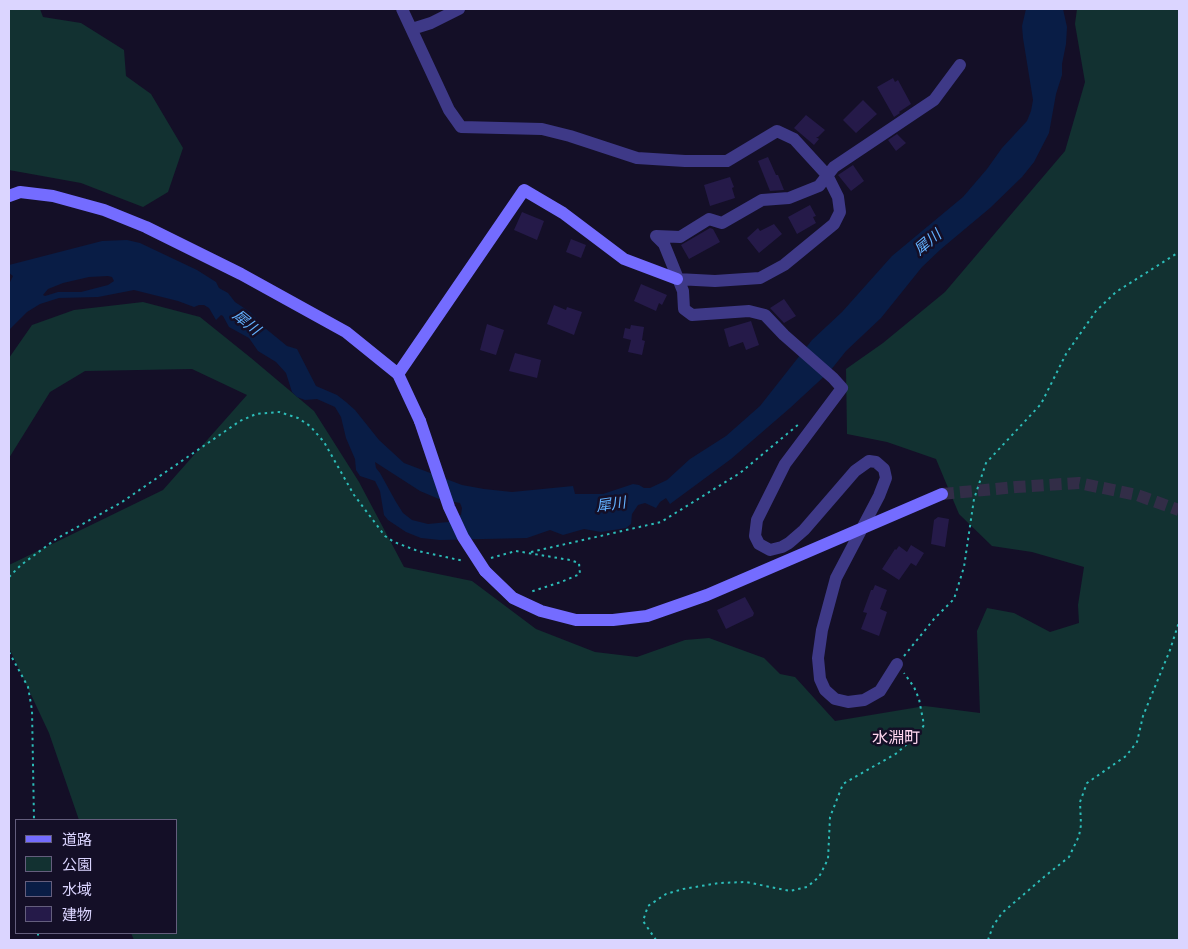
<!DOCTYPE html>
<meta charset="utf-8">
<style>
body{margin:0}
#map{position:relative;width:1188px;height:949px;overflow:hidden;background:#140f27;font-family:Arial,"Noto Sans JP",sans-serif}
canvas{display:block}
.frame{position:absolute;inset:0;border:10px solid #dbd5ff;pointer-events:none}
.legend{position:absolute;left:15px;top:819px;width:162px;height:115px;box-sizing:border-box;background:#140f27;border:1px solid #645e7d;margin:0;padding:6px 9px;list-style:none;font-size:15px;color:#dbd5ff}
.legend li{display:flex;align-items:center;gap:10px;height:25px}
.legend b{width:25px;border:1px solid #645e7d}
</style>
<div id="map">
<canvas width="1188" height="949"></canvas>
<div class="frame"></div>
<ul class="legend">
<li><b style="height:6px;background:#746cff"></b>道路</li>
<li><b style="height:14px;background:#123131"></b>公園</li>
<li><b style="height:14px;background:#091d46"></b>水域</li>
<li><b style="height:14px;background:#251a49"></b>建物</li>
</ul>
</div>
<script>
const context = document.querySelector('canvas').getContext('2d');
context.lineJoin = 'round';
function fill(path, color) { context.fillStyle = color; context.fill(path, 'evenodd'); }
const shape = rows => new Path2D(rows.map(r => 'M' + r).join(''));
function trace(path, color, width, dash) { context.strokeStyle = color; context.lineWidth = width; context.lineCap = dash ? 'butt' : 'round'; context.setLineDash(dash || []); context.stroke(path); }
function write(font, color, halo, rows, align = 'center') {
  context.font = font + ' Arial,"Noto Sans JP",sans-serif'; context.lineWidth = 5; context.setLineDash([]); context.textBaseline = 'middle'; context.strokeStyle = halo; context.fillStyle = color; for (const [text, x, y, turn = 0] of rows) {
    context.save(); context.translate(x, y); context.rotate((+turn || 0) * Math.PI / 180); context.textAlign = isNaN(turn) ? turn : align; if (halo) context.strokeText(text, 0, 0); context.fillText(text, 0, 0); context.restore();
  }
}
const green = shape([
 [9,9,40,9,43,17,81,23,124,50,126,76,151,94,183,148,168,192,143,207,81,183,9,170],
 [1077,9,1179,9,1179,940,134,940,131,933,176,933,176,820,79,820,49,733,9,648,9,565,163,490,247,395,192,369,85,371,50,392,9,458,9,358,32,325,74,310,143,302,200,317,251,358,314,411,359,482,404,567,472,581,536,629,595,652,637,657,685,640,709,638,764,658,780,674,795,677,835,721,925,706,980,713,977,631,987,608,1014,613,1050,632,1079,623,1078,605,1084,567,1032,552,992,546,959,514,936,459,887,442,847,434,846,369,883,343,945,292,1065,151,1085,82,1075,24]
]);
const water = shape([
 [1026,9,1063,9,1067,27,1066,44,1062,64,1062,75,1056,94,1049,133,1034,162,1022,177,990,208,941,249,922,267,881,318,846,351,830,371,790,408,731,459,670,504,666,498,660,502,656,508,645,503,638,505,632,514,631,524,626,528,601,532,584,529,563,535,550,530,527,538,440,540,421,538,406,532,388,520,384,515,380,491,375,481,360,476,356,470,355,459,346,438,341,417,335,407,317,399,305,400,297,397,292,392,286,373,276,362,258,351,249,338,229,327,223,316,221,315,216,320,209,308,204,305,199,305,194,307,178,301,134,290,98,297,59,298,40,304,27,312,9,330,9,284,13,276,9,273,9,265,102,241,127,240,140,243,197,270,216,282,219,288,228,293,235,302,250,312,265,328,287,346,297,349,316,386,337,395,346,402,355,410,379,440,404,463,462,485,484,489,512,492,573,486,575,494,603,494,633,484,639,485,644,488,650,488,667,480,690,459,726,436,760,406,812,340,842,312,892,256,963,197,987,169,1002,148,1027,121,1031,111,1033,100,1023,38,1022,26],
 [108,276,112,277,114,281,108,285,81,292,58,292,45,296,43,295,48,289,63,283,89,277],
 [375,462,420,491,439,499,460,503,462,508,461,515,448,522,428,524,412,520,403,513,396,502,380,473,376,468]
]);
const building = shape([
 [893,78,895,82,898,80,911,104,899,112,900,113,894,117,877,87],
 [863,100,877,114,856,133,843,120],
 [806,115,825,130,818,137,816,137,819,139,814,145,794,128],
 [897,134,906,143,896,151,888,140],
 [768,157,776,175,778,175,784,190,770,191,758,161],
 [853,165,864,181,851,191,838,175],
 [730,177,734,187,732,188,735,198,710,206,704,185],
 [810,205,816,216,813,217,816,223,797,234,788,217],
 [522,212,544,221,537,240,514,230],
 [774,224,782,234,759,253,747,238,758,228,760,231],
 [710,228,713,229,720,242,689,259,681,245],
 [571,239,586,245,581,258,566,252],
 [641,284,667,295,662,305,659,303,656,311,634,301],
 [784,299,796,316,784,323,770,308],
 [554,305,566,310,567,307,582,312,574,335,547,324],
 [751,321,759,345,746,350,743,342,729,347,724,329],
 [487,324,504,330,496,355,480,350],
 [631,325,644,327,642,340,645,341,642,355,628,352,631,340,623,338,625,328,630,329],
 [515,353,541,360,537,378,509,371],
 [938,517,949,519,945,547,931,544,934,520],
 [911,545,924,553,916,566,911,563,899,580,882,569,895,549,896,550,899,546,907,552],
 [875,585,887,590,880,609,887,612,879,636,861,629,867,613,863,612,871,590,873,590],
 [745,597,754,613,753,616,726,629,717,610]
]);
const secondaryTunnel = shape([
 [942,494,1016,487,1079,483,1137,495,1179,510]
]);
const path = shape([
 [531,552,661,522,740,473,799,424],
 [491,558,516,551,570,560,579,563,580,574,561,582,530,592],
 [9,577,21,565,56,539,122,502,240,421,256,414,279,412,298,418,310,426,324,442,354,495,385,536,394,542,418,551,464,561],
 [9,652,28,687,32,710,34,820],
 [904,656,934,619,954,599,964,567,974,499,986,463,1041,404,1066,354,1096,311,1116,292,1179,252],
 [38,933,38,940],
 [656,940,643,921,648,906,666,894,683,889,719,883,746,882,790,891,807,887,819,877,828,859,830,817,843,784,897,753,919,733,924,725,919,699,914,687,904,673],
 [988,940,993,926,1002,913,1044,877,1069,857,1079,836,1081,825,1080,802,1087,783,1126,756,1137,742,1143,716,1170,650,1179,622]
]);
const street = shape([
 [402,9,449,110,461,127,542,129,570,136,637,158,685,161,727,161,777,131,794,139,827,175,838,197,840,212,834,224,784,265,760,278,715,281,677,279],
 [412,29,431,23,459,9],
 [897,664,880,691,864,700,848,702,835,699,825,690,820,679,818,658,822,630,836,578,879,496,886,478,884,469,876,462,869,461,855,471,804,530,789,543,782,547,770,550,759,544,755,536,757,520,785,464,842,388,833,378,784,335,765,315,749,311,692,315,684,309,683,291,664,244,656,236,680,237,709,219,722,223,762,200,789,198,819,186,834,167,934,100,960,65]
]);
const secondary = shape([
 [9,196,20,192,53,196,104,210,146,227,241,274,346,332,398,374,420,421],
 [398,374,524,190,563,213,624,259,677,279],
 [485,571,513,598,541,611,576,620,613,620,647,616,707,595,942,494]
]);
const secondaryBridge = shape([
 [420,421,449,507,463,537,485,571]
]);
const waterNames = [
 ["犀川",928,243,-40],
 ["犀川",246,323,39],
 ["犀川",611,505,-8]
];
const quarterNames = [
 ["水淵町",896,739]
];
fill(green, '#123131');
fill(water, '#091d46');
fill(building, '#251a49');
trace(secondaryTunnel, '#322d47', 12, [12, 6]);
trace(path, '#2cbcb8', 2, [2.5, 4]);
trace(street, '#3e3987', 12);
trace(secondary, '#746cff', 12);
trace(secondaryBridge, '#746cff', 12);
write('italic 15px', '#63b2ff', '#140f27', waterNames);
write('16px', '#ffd7ef', '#140f27', quarterNames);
</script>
